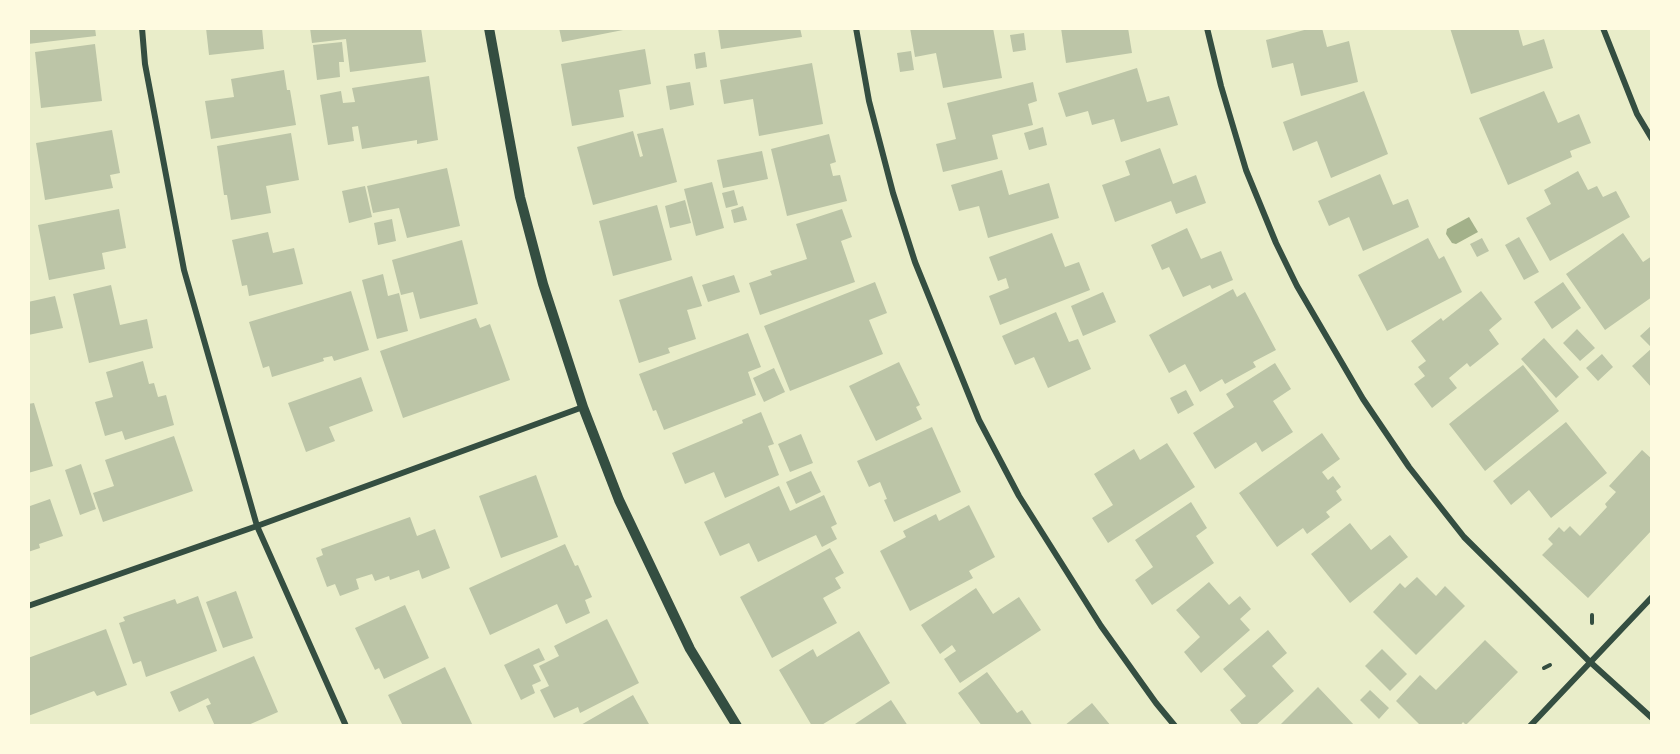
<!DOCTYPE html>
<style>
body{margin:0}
#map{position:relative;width:1680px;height:754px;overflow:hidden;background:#e9edc9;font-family:"Noto Sans",sans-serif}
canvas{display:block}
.frame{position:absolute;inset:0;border:30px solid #fefae0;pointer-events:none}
</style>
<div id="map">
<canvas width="1680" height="754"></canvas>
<div class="frame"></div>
</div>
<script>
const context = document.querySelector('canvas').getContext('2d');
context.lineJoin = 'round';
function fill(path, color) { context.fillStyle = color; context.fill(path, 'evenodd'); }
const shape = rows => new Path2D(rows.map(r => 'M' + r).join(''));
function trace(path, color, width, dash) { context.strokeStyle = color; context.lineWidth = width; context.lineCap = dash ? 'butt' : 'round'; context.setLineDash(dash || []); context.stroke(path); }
const water = shape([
 [1469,217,1478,232,1456,244,1452,243,1446,234,1447,229]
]);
const building = shape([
 [28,28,95,28,96,36,28,44],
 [206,28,262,28,264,49,209,55],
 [310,28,421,28,426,62,350,72,346,39,312,43],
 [559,28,623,28,623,30,562,42],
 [718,28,800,28,802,37,721,49],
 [910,28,993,28,1002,78,943,88,936,53,915,57],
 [1061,28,1128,28,1132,53,1066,63],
 [1312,28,1322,28,1327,47,1349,41,1358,82,1301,96,1293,63,1272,68,1266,40],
 [1450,28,1518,28,1523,46,1544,39,1553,68,1471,94],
 [1024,33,1026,50,1013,52,1010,35],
 [342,42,344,62,339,62,340,77,317,80,313,45],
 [95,44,102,101,41,108,35,52],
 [645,49,651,84,619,90,624,117,572,126,561,64],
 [911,51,914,70,900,72,897,53],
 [705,52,707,67,696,69,694,54],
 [812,63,823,124,759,136,753,99,724,104,720,80],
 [1137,68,1147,102,1169,96,1178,125,1121,142,1114,119,1092,125,1088,111,1066,117,1058,93],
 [284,70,287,90,290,90,296,125,211,139,205,101,234,97,231,79],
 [429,76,438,140,417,144,417,140,362,149,358,126,352,127,354,141,328,145,320,95,341,91,343,103,355,102,352,88],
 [690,82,694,105,670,110,666,86],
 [1033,82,1037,101,1028,104,1033,125,992,135,998,159,943,172,936,144,956,139,947,103],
 [1364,91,1388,154,1331,178,1317,141,1293,151,1283,122],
 [1544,91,1558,123,1579,114,1591,143,1570,151,1572,157,1508,185,1479,118],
 [1043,127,1047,145,1029,150,1024,133],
 [663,128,677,182,593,205,577,147,633,131,640,157,643,156,637,134],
 [112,130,120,173,110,175,113,188,45,200,36,143],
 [291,133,299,180,266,186,271,213,231,220,227,195,224,195,217,146],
 [829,134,836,162,830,164,833,176,840,175,847,201,787,216,771,149],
 [1160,148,1173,184,1196,175,1206,203,1176,214,1171,201,1115,222,1102,185,1130,175,1125,161],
 [762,151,768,179,723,188,717,160],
 [447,168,460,226,407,238,399,208,373,213,367,186],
 [1002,170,1009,195,1049,183,1059,218,988,238,979,206,959,211,951,185],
 [1578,171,1588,190,1597,186,1603,197,1616,191,1630,217,1550,261,1526,218,1551,204,1544,190],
 [1380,174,1393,205,1408,199,1419,227,1363,251,1349,217,1329,226,1318,201],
 [712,182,724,228,696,236,684,189],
 [365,186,372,217,349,223,342,191],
 [734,190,738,205,726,208,722,193],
 [685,200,691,223,670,228,665,206],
 [657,205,672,260,613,276,599,221],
 [743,206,747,220,734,223,731,210],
 [119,209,126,248,102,253,105,269,49,280,38,225],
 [842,209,852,237,841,241,855,282,760,315,749,283,772,275,770,271,807,259,796,224],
 [392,219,396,241,378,245,374,223],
 [1187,228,1201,259,1221,251,1233,280,1212,289,1210,285,1183,297,1169,267,1162,270,1151,245],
 [268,232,273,253,294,248,303,284,249,296,247,285,242,286,232,240],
 [1052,233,1065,267,1079,262,1090,290,1000,325,989,296,1009,288,1006,278,998,281,989,257],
 [1623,233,1643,262,1652,256,1652,297,1605,330,1566,274],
 [1519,237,1539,272,1524,280,1505,245],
 [1428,238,1439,259,1444,256,1462,292,1387,331,1358,275],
 [1482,238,1489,251,1477,257,1470,244],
 [462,240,478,304,420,319,413,292,401,295,392,260],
 [383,274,388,296,399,293,408,331,377,339,362,280],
 [734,275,740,292,708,302,702,285],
 [692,276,702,306,687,310,696,339,668,348,670,353,639,363,619,300],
 [875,282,887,313,869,320,883,354,790,391,764,326],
 [1563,282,1581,308,1552,329,1534,302],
 [111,285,120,325,147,319,153,348,89,363,73,294],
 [1233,289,1237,297,1245,292,1276,350,1253,362,1256,367,1225,384,1222,379,1200,392,1185,364,1169,373,1149,335],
 [351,291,369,350,334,361,332,356,323,358,324,361,272,377,269,366,263,368,249,322],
 [1481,291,1502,319,1489,330,1499,344,1470,367,1467,363,1449,378,1457,388,1432,408,1414,384,1425,376,1418,367,1426,361,1411,341,1441,318,1443,321],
 [1103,292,1116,322,1083,336,1071,306],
 [55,296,63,328,28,335,28,302],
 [1056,312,1069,342,1078,339,1091,369,1048,388,1034,357,1015,365,1002,336],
 [476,318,480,328,490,324,510,380,403,418,380,351],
 [1652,325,1652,348,1640,336],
 [1577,329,1595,348,1580,361,1563,343],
 [748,333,761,367,748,372,756,395,664,430,656,410,653,411,639,374],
 [1544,338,1579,377,1556,398,1521,359],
 [1652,348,1652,388,1632,366],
 [1602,354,1613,367,1598,381,1586,368],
 [143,361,149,384,154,383,158,397,166,395,174,425,125,440,122,431,105,436,95,402,113,397,106,372],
 [899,362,920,405,916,407,922,419,876,441,849,386],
 [1275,363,1291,389,1273,401,1293,432,1262,452,1256,442,1215,469,1193,433,1234,407,1226,394],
 [1523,365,1559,411,1485,471,1449,424],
 [774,368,785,392,764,402,753,378],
 [361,377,373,411,329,427,335,441,306,452,288,403],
 [1186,390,1194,405,1178,414,1170,398],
 [34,403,53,466,28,473,28,404],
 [761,412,774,444,768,446,779,475,725,498,714,472,685,484,672,453,743,423,742,420],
 [1566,422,1607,473,1551,518,1529,490,1511,505,1493,481],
 [932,427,961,492,894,522,884,500,887,499,880,482,869,487,857,461],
 [1322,433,1340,459,1322,472,1328,480,1333,476,1341,487,1336,491,1342,500,1326,512,1330,517,1307,534,1303,528,1277,547,1239,493],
 [801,434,813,463,790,472,778,444],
 [174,436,193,491,103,522,93,493,114,486,105,460],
 [1167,443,1195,487,1108,543,1092,518,1113,505,1094,474,1134,449,1140,460],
 [1642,450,1652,459,1652,530,1588,598,1542,555,1553,544,1548,539,1559,527,1564,532,1570,526,1580,536,1607,507,1605,504,1616,492,1609,486],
 [81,464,96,509,80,515,65,470],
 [811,471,821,492,796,504,786,482],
 [536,475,558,537,501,558,479,496],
 [779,486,790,511,824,495,837,524,831,527,837,539,822,547,816,535,758,562,749,543,720,556,704,522],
 [50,499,63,536,39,544,40,548,28,552,28,502,30,506],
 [1191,502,1207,528,1196,536,1214,563,1152,605,1135,580,1153,567,1135,540],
 [969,505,995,557,969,571,973,578,910,611,880,551,906,537,903,531,936,514,939,521],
 [410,517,417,536,435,529,450,568,422,579,419,570,390,580,389,576,375,581,372,574,356,579,359,589,340,596,335,584,327,587,316,558,323,555,321,549],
 [1350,523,1371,550,1390,535,1408,557,1350,603,1311,554],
 [565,544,575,566,578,565,592,597,585,600,590,613,566,624,557,604,490,635,469,588],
 [830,548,844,573,835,578,841,588,823,598,837,623,772,658,740,597],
 [1417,577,1436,596,1445,586,1465,606,1416,655,1373,612,1400,583,1405,588],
 [1209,582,1229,605,1240,596,1251,609,1240,619,1250,630,1201,673,1184,652,1200,637,1176,610],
 [976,588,993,614,1019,597,1041,630,960,683,944,659,956,651,952,645,940,654,921,625],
 [236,591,253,638,223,648,206,602],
 [198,596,217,651,146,677,141,661,133,664,119,623,125,621,123,617,175,599,177,604],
 [405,605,429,658,384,679,379,668,375,670,355,628],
 [607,619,639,683,580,713,578,707,554,718,540,690,549,686,539,666,559,656,554,646],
 [106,629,127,685,97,696,94,691,28,716,28,658],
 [1268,630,1287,653,1272,666,1294,691,1255,726,1243,726,1230,710,1246,696,1223,669],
 [859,631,890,683,820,726,812,726,779,670,813,649,817,657],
 [1485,640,1518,672,1466,725,1463,722,1460,726,1421,726,1396,701,1420,675,1436,690],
 [539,648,545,660,533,665,541,681,532,685,535,693,521,700,504,665],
 [1382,649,1407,674,1390,691,1365,666],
 [254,656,278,712,246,726,215,726,206,706,211,704,208,698,179,712,170,692],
 [445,667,473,726,403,726,388,695],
 [987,672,1017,713,1022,710,1033,726,982,726,958,693],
 [1318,687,1355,726,1279,726],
 [1370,690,1389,708,1379,719,1360,700],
 [633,695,650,726,579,726],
 [891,700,908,726,852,726],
 [1092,703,1111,726,1064,726]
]);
const path = shape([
 [1592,623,1592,615],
 [1544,668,1550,665]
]);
const minor = shape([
 [142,28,145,64,184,270,257,526,346,726],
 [856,28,869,101,893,193,915,262,979,420,1019,496,1101,626,1156,703,1175,726],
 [1207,28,1221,86,1246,170,1276,243,1297,286,1363,399,1409,467,1464,537,1589,661,1652,718],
 [1603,28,1637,114,1652,139],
 [28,606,257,526,583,407],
 [1530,726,1652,597]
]);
const tertiary = shape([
 [489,28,520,197,543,284,583,407,619,500,690,649,737,726]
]);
fill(water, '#a3b18a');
fill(building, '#bcc5a7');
trace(path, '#344e41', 4);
trace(minor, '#344e41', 6);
trace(tertiary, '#344e41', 10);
</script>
